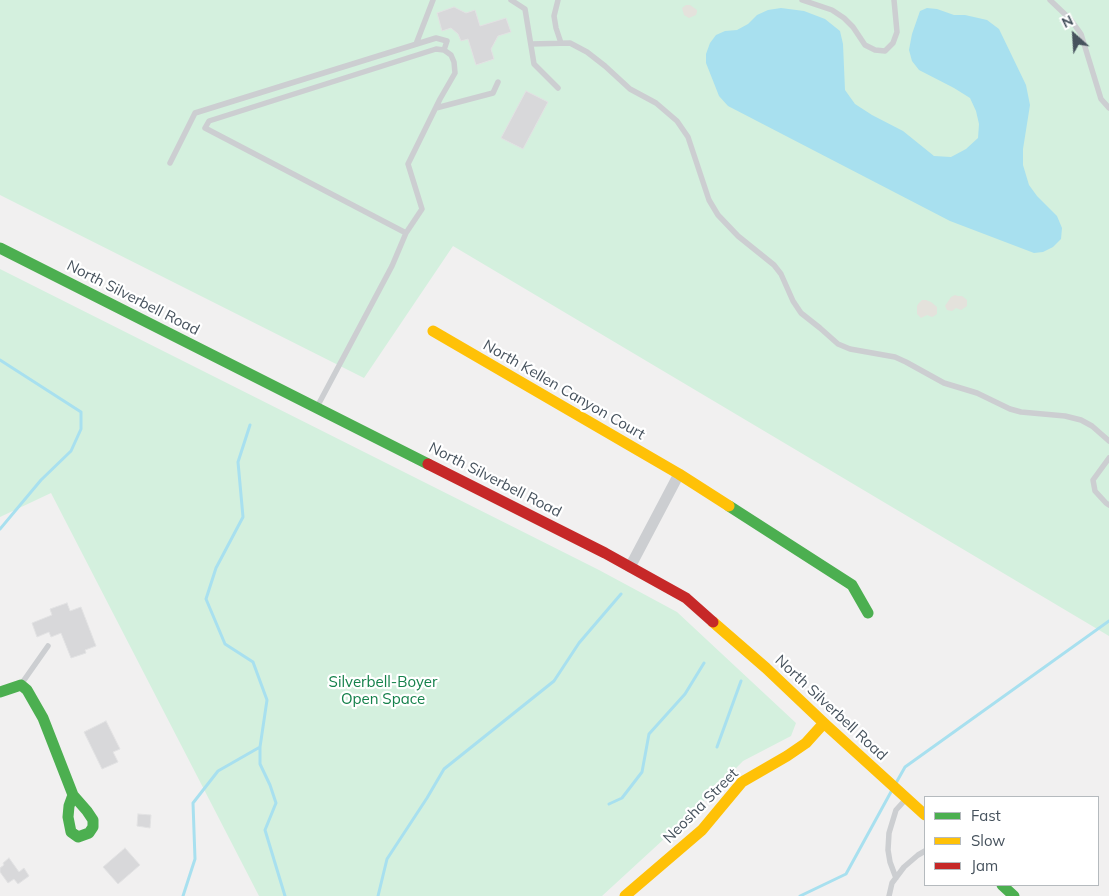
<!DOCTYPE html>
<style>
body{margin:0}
#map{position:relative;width:1109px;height:896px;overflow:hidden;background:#f1f0f0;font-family:Mulish,sans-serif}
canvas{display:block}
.legend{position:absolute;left:924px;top:796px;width:175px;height:90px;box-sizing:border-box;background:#fff;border:1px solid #b5babe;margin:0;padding:6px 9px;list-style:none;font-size:15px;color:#46525d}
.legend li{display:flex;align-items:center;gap:10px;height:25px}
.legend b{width:25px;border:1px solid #b5babe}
.north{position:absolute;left:1049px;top:10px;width:50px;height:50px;-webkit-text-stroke:4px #fff;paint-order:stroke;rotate:334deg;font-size:14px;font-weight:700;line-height:20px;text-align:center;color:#46525d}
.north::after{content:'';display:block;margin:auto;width:18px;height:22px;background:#46525d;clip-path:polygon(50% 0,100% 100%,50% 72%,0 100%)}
</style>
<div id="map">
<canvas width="1109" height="896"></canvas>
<ul class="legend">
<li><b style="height:6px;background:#4caf50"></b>Fast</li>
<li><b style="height:6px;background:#ffc107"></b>Slow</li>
<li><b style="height:6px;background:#c62828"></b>Jam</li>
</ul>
<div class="north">N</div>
</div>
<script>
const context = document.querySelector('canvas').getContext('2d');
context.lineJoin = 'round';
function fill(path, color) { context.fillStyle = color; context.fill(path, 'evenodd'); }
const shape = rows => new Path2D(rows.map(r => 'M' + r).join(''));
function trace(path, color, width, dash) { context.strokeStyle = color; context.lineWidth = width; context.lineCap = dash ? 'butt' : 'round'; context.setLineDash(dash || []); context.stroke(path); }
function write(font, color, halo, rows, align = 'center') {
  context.font = font + ' Mulish,sans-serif'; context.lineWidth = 4.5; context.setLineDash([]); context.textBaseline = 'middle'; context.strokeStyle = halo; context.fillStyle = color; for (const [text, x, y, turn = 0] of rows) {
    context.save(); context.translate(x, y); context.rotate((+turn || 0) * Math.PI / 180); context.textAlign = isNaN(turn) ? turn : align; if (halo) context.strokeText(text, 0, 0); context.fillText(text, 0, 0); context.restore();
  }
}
const green = shape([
 [0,0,1109,0,1109,636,453,246,364,378,0,195],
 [0,269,599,570,677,612,796,723,791,736,743,761,689,816,602,896,259,896,51,493,0,517]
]);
const sand = shape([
 [686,5,690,5,697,10,697,12,696,15,689,18,684,15,682,8],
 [955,295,958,296,962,296,967,300,967,306,961,310,956,308,952,311,947,310,945,306,951,297],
 [922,300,926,300,931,302,937,307,937,314,934,316,932,317,927,315,921,318,917,314,917,306,919,303]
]);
const water = shape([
 [781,8,804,11,825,19,840,31,843,44,845,90,855,104,872,115,903,131,934,156,951,157,966,149,978,138,979,124,976,111,970,98,954,88,919,70,912,61,909,50,912,34,920,11,927,8,937,9,954,15,965,15,987,20,999,29,1026,85,1030,105,1023,149,1023,165,1029,185,1037,196,1057,216,1062,228,1061,239,1053,247,1043,252,1034,253,950,221,728,106,719,96,706,63,706,54,710,43,716,35,725,31,737,30,748,24,757,15,768,10]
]);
const stream = shape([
 [0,360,81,412,81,429,71,451,41,480,0,529],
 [250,425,238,462,243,517,216,568,206,599,225,644,253,662,267,700,260,747,260,764,270,785,276,803,265,830,285,896],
 [717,747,741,681],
 [896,783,905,767,1109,621],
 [609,804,622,798,642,772,649,734,685,694,704,663],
 [183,896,195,859,193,803,218,771,260,747],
 [378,896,387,859,427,798,444,769,554,681,579,643,621,594],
 [800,896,846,874,892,790]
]);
const building = shape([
 [454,7,466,13,475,10,480,26,506,18,511,32,498,36,491,49,494,59,476,65,468,39,461,41,458,34,451,28,442,31,437,13,454,7],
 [526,91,548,102,523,149,501,138,526,91],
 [67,603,70,611,81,607,96,646,85,650,86,653,71,658,61,633,51,637,49,632,37,637,32,623,52,615,50,609,67,603],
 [106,721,120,749,113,752,118,762,102,769,84,732,106,721],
 [138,814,151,815,150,828,137,826,138,814],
 [125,848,140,865,118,884,103,867,125,848],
 [9,858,19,872,24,868,29,876,18,884,14,879,8,883,0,872,0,868,4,865,3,863,9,858]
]);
const lane = shape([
 [511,0,525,9,534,64,558,88],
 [558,0,554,16,556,28,561,43],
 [802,0,832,10,844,18,853,27,865,45,875,50,885,51,893,43,897,32,894,0],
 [1050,0,1071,20,1081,34,1101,99,1109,108],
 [416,44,433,0],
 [531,44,570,43,587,52,605,66,630,89,656,103,677,121,688,137,709,200,718,215,738,236,774,265,781,274,793,301,801,313,820,328,838,344,850,349,895,357,906,362,944,383,977,393,1010,409,1021,412,1065,416,1081,420,1092,426,1109,441],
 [436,108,493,93,498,82],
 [170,163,195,113,436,38,447,41,444,50],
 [317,407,392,266,406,233,422,209,408,164,440,99,455,73,454,62,451,55,444,50,436,49,209,121,205,128,406,233],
 [1109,458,1093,480,1095,491,1106,503,1109,505],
 [22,683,48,646],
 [896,878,890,862,888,850,889,833,896,810,906,799],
 [889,896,892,883,904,867,918,855,925,851]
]);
const street = shape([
 [630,567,679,474]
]);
const fast = shape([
 [0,248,428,464],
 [729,506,852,585,868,613],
 [0,692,21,685,27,690,43,718,73,795,87,811,93,820,93,827,89,833,78,837,71,832,68,817,69,806,73,795],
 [1002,885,1014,896]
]);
const slow = shape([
 [433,331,679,474,729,506],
 [713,622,766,668,826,725,925,815],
 [625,896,702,830,742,782,787,756,806,743,824,723]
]);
const jam = shape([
 [428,464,605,553,686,598,713,622]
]);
const streetNames = [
 ["North Silverbell Road",133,298,27],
 ["North Kellen Canyon Court",564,390,30],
 ["North Silverbell Road",495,480,27],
 ["North Silverbell Road",831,708,43],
 ["Neosha Street",701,806,-45]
];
const parkNames = [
 ["Silverbell-Boyer",383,682],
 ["Open Space",383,699]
];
fill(green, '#d4f0de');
fill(sand, '#e4e2dc');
fill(water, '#a8e0ef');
trace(stream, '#a8e0ef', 3);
fill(building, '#d8d8da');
trace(building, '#e2e2e3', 1);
trace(lane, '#ccced1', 5.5);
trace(street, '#ccced1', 11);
trace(fast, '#4caf50', 11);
trace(slow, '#ffc107', 11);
trace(jam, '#c62828', 11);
write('15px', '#46525d', '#fff', streetNames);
write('15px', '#15814b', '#fff', parkNames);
</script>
